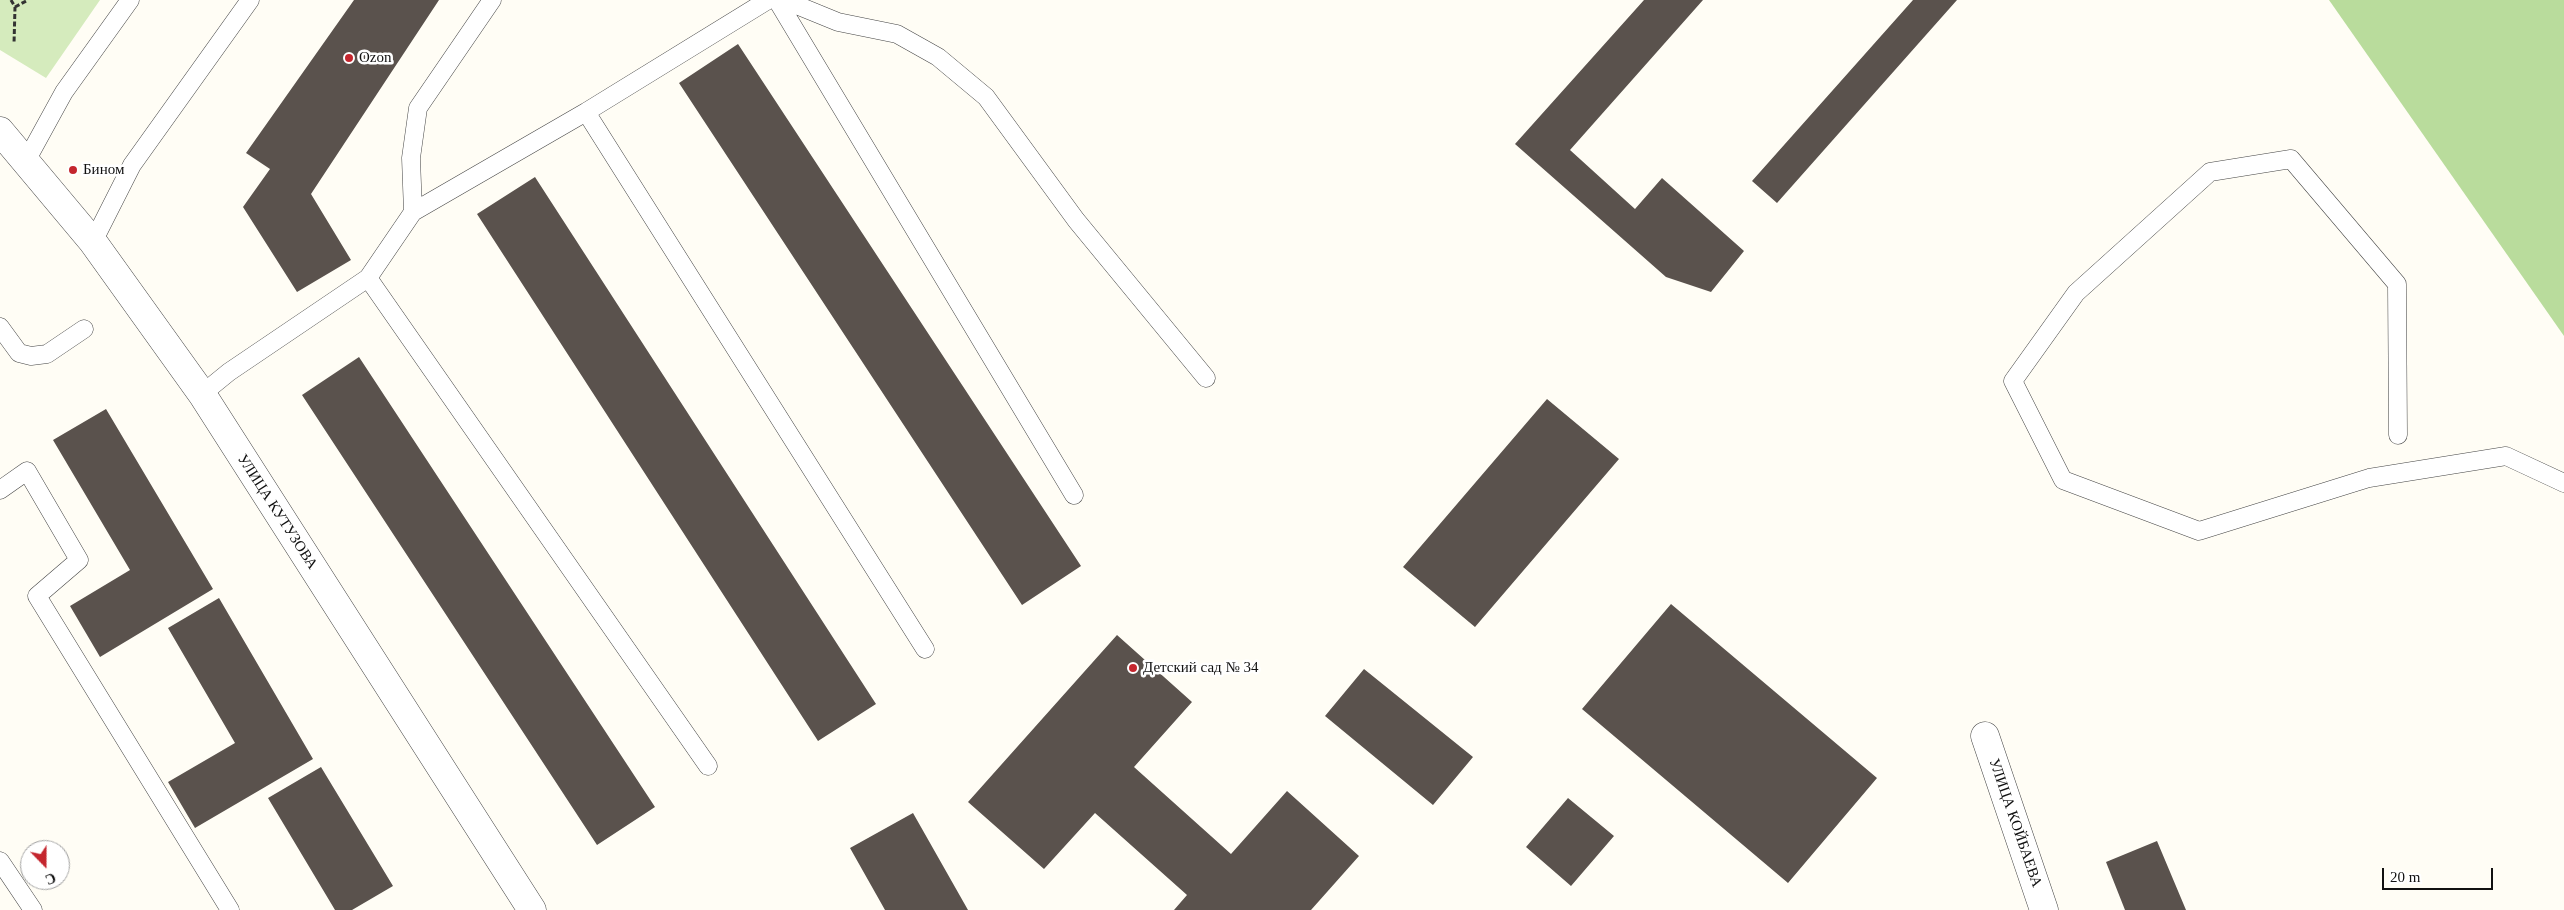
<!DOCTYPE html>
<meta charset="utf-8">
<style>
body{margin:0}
#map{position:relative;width:2564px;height:910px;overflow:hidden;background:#fffdf5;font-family:Georgia,serif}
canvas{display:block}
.north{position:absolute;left:20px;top:840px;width:50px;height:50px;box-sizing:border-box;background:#fff;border:1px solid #a0a0a0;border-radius:50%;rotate:158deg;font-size:14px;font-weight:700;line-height:20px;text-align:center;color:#111}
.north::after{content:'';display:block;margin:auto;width:18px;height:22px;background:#c4262e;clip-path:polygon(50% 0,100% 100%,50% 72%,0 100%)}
.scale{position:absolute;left:2382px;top:868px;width:111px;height:22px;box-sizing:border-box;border:2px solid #111;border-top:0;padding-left:6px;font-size:15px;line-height:18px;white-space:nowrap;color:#111;-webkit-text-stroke:4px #fff;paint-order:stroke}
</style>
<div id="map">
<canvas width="2564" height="910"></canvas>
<div class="north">С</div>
<div class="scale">20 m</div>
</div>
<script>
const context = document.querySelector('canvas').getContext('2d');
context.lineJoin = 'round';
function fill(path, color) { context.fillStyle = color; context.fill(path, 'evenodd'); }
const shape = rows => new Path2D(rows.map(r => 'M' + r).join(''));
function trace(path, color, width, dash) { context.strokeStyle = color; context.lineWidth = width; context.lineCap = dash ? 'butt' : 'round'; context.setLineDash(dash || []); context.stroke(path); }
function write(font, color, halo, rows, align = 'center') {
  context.font = font + ' Georgia,serif'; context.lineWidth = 5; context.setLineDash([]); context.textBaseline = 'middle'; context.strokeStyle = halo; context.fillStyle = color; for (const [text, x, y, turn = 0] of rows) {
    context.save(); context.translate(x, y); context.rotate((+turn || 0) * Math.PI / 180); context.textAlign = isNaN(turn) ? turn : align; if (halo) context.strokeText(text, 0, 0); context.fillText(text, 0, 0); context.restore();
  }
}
const green = shape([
 [0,0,100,0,46,78,0,50]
]);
const forest = shape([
 [2329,0,2564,0,2564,336]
]);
const building = shape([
 [354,0,439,0,311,194,351,260,297,292,243,207,270,169,246,153],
 [1644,0,1703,0,1570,150,1635,209,1662,178,1744,251,1711,292,1666,277,1515,144],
 [1913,0,1957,0,1777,203,1752,181],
 [738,44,1081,566,1022,605,679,83],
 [535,177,876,704,818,741,477,214],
 [359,357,655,807,597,845,302,395],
 [1547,399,1619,459,1475,627,1403,567],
 [106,409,213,589,100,657,70,606,130,570,53,440],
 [219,598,313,759,195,828,168,782,235,743,168,628],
 [1671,604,1877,778,1788,883,1582,709],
 [1117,635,1192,702,1134,767,1231,854,1287,791,1359,856,1311,910,1174,910,1187,895,1095,813,1044,869,968,802],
 [1364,669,1473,757,1433,805,1325,716],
 [321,767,393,886,352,910,335,910,268,798],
 [1568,798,1614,836,1571,886,1526,847],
 [913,813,968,910,885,910,850,848],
 [2157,841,2186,910,2125,910,2106,862]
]);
const path = shape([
 [11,0,15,7,14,44],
 [15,7,28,0]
]);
const service = shape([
 [777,0,1074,495],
 [784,0,838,22,897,34,938,57,986,97,1076,220,1206,378],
 [586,112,925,649],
 [25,163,64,92,130,0],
 [413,212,411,158,418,108,492,0],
 [93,242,132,165,250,0],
 [368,278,708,766],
 [0,327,19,353,31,356,47,354,84,329],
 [202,394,229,372,368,278,413,212,586,112,768,0],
 [2398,435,2397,284,2291,159,2210,172,2076,293,2013,381,2063,480,2199,531,2369,478,2506,456,2564,483],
 [0,490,27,471,79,560,37,596,230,910],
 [0,861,33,910]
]);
const minor = shape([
 [1985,736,2044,910]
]);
const tertiary = shape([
 [0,131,93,242,202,394,532,910]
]);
const markers = [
 [349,58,5,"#c4262e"],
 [73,170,5,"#c4262e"],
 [1133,668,5,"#c4262e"]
];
const poiNames = [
 ["Ozon",359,58],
 ["Бином",83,170],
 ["Детский сад № 34",1143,668]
];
const streetNames = [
 ["УЛИЦА КУТУЗОВА",277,512,57],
 ["УЛИЦА КОЙБАЕВА",2015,823,71]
];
fill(green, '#d5ebbd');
fill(forest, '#b9dc9c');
fill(building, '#5a524d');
trace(service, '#444', 19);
trace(minor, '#444', 29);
trace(tertiary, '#444', 29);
trace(path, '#333', 3, [5, 2.5]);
trace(service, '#fff', 18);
trace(minor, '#fff', 28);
trace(tertiary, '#fff', 28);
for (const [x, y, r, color] of markers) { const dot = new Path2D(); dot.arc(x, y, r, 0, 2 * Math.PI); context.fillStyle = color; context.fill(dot); trace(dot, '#fff', 2); }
write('15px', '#111', '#fff', poiNames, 'left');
write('15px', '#111', '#fff', streetNames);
</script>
